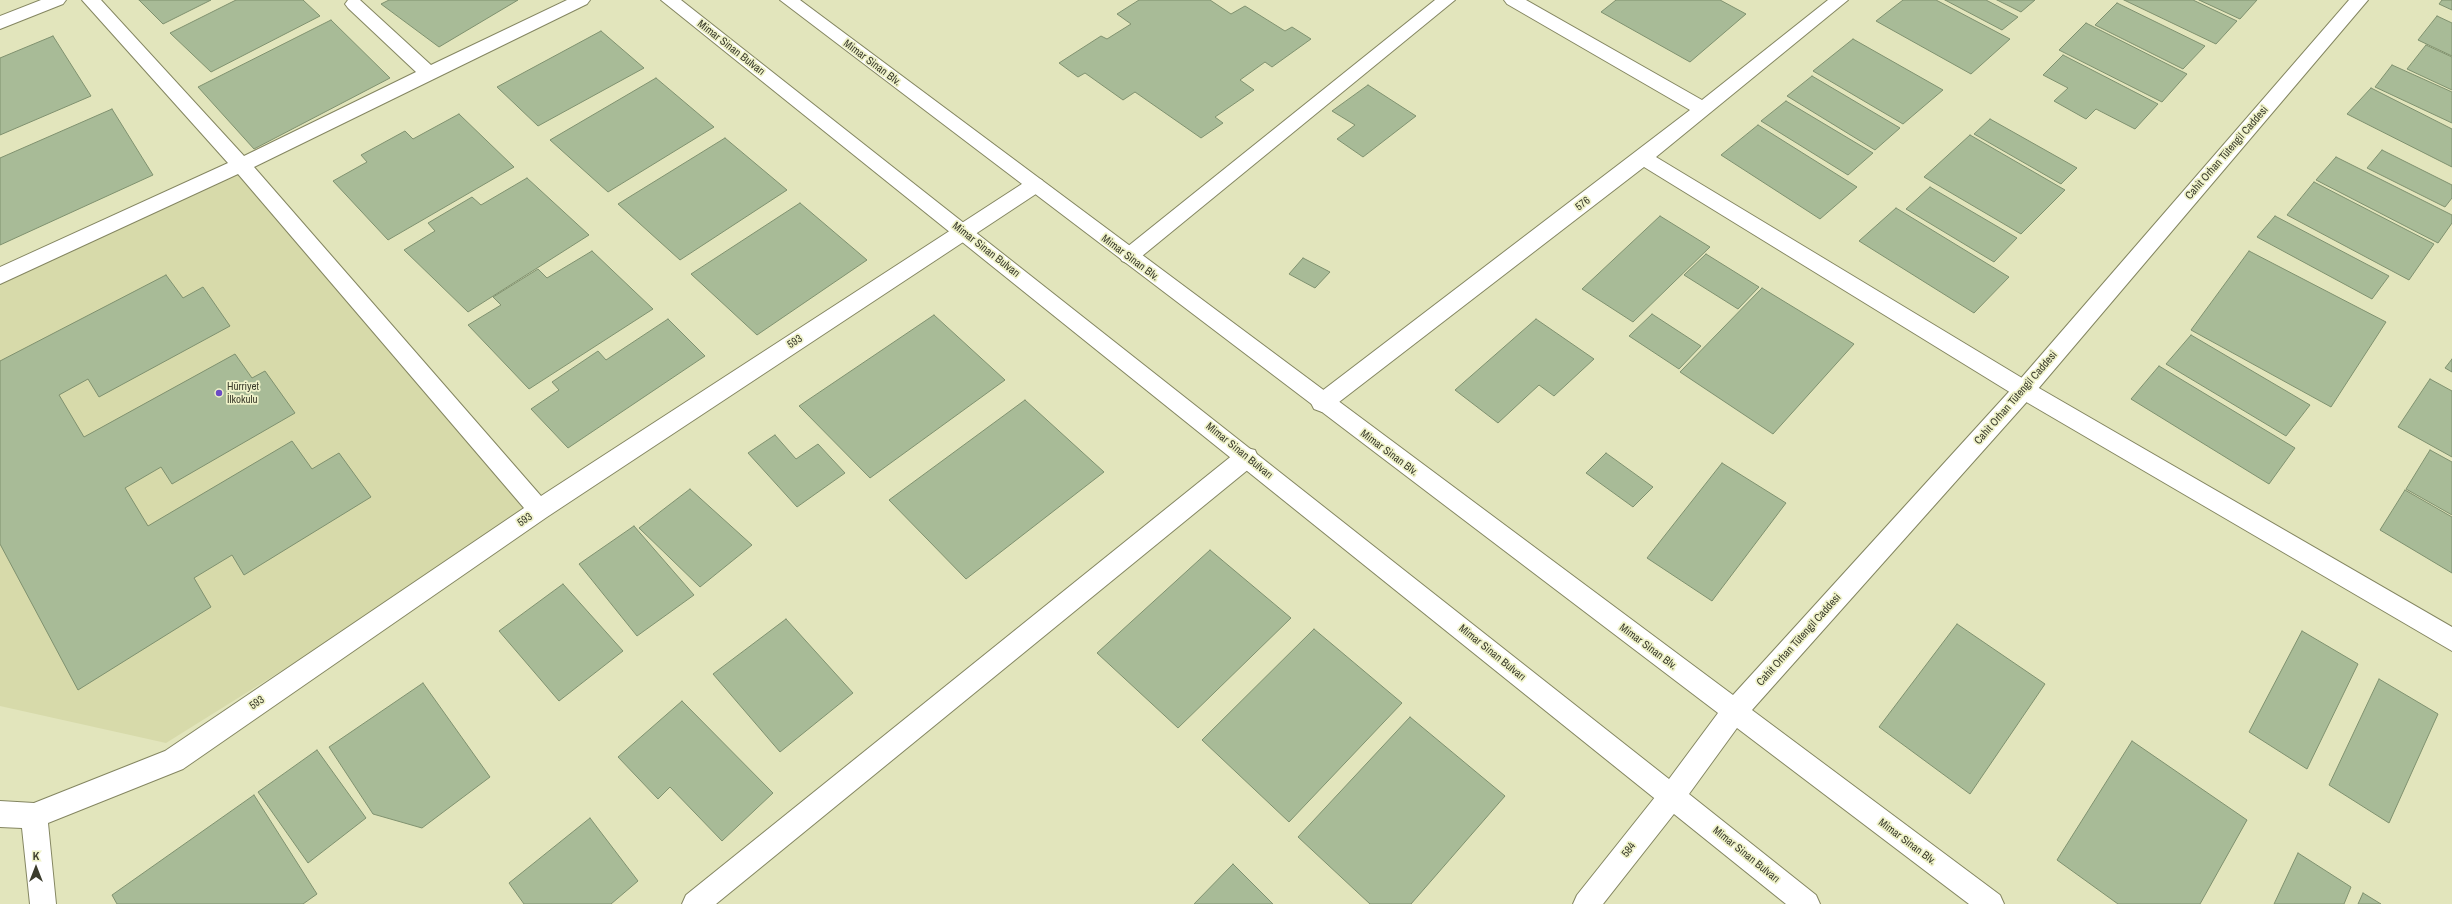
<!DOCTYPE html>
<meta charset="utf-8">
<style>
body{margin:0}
#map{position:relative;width:2452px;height:904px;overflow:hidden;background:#e2e5bc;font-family:"Archivo Narrow",sans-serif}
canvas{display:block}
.north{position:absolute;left:16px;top:848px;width:40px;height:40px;-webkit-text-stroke:3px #eff2c9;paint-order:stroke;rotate:0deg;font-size:11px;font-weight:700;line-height:16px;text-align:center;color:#3b3c2c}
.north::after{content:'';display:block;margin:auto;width:14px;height:18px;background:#3b3c2c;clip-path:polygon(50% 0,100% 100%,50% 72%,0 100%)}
</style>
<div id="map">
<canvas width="2452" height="904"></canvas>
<div class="north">K</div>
</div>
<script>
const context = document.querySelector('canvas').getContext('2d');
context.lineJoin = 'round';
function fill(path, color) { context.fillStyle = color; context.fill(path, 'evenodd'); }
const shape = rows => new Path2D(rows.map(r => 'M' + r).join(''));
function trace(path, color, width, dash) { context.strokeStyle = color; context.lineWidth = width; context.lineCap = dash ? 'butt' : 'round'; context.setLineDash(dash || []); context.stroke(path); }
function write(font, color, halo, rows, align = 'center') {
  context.font = font + ' "Archivo Narrow",sans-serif'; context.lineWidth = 3.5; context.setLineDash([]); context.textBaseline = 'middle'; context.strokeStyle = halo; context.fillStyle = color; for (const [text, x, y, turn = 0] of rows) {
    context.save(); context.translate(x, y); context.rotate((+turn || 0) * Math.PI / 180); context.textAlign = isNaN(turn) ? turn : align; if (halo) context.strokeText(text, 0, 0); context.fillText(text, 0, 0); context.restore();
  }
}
const built = shape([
 [241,165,539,510,166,743,0,706,0,276]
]);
const building = shape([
 [139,0,211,0,163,24,139,0],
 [236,0,303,0,320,16,211,72,170,33,236,0],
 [389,0,518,0,439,47,381,4,389,0],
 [1139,0,1210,0,1231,14,1245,6,1285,31,1292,27,1311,39,1272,67,1265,62,1240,80,1254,90,1215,117,1223,123,1201,138,1135,92,1123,100,1085,73,1078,77,1059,63,1101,36,1107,39,1131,24,1117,14,1139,0],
 [1616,0,1720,0,1746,14,1690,62,1601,12,1616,0],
 [1903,0,1936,0,2010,39,1971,74,1876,21,1903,0],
 [1945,0,1986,0,2018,17,2002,30,1945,0],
 [1997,0,2035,0,2021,12,1997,0],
 [2124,0,2193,0,2237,21,2216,44,2124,0],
 [2199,0,2257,0,2240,19,2199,0],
 [2442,0,2452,0,2452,10,2439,4,2442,0],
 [2117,3,2205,46,2183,69,2095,25,2117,3],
 [2437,16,2452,23,2452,56,2418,40,2437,16],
 [331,20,390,78,254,149,198,87,331,20],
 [2086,23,2187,74,2162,102,2059,50,2086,23],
 [601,31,644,68,538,126,497,87,601,31],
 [53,36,91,96,0,135,0,58,53,36],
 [1853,39,1943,90,1903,124,1813,71,1853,39],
 [2426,45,2452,57,2452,90,2407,69,2426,45],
 [2063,55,2158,104,2135,129,2096,109,2086,119,2054,101,2068,88,2043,75,2063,55],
 [2392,65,2452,92,2452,123,2375,87,2392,65],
 [1812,76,1900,128,1875,150,1787,96,1812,76],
 [656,78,714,127,608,192,550,140,656,78],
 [1368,85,1416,116,1363,157,1337,139,1355,125,1332,111,1368,85],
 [2371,88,2452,129,2452,167,2347,114,2371,88],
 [1786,101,1873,153,1848,175,1761,121,1786,101],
 [112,109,153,175,0,245,0,158,112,109],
 [459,114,514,167,388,240,333,181,367,162,361,155,405,131,413,139,459,114],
 [1990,119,2077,168,2061,184,1974,134,1990,119],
 [1758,125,1857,187,1820,219,1721,155,1758,125],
 [1970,135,2065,190,2021,234,1924,177,1970,135],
 [725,138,787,190,680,260,618,204,725,138],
 [2382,150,2452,185,2452,198,2445,207,2367,168,2382,150],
 [2336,157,2452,215,2452,223,2438,243,2316,180,2336,157],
 [527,178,589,235,468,312,404,250,435,231,428,223,472,197,481,205,527,178],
 [2314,182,2434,244,2409,280,2287,215,2314,182],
 [1930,187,2017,238,1994,262,1906,209,1930,187],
 [800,203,867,260,757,335,691,274,800,203],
 [1896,208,2009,277,1974,313,1859,241,1896,208],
 [1660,216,1710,247,1633,322,1582,289,1660,216],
 [2275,216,2389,276,2372,299,2257,237,2275,216],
 [592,251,653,309,529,389,468,325,501,305,493,297,538,269,547,278,592,251],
 [2249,251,2386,322,2331,407,2191,330,2249,251],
 [1706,254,1759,287,1738,309,1684,275,1706,254],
 [1303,258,1330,272,1315,288,1289,274,1303,258],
 [166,275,183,298,203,287,230,326,99,397,88,379,59,395,84,437,235,354,252,378,265,371,295,413,172,484,161,467,125,488,148,526,292,441,312,469,339,453,371,497,244,575,232,555,194,578,211,607,78,690,0,544,0,361,166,275],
 [1762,288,1854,344,1773,434,1680,372,1762,288],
 [1652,314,1701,346,1679,369,1629,336,1652,314],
 [934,315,1005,380,870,478,799,406,934,315],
 [668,319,705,356,568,448,531,409,559,390,552,382,598,351,606,360,668,319],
 [1536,319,1594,359,1554,396,1539,385,1498,423,1455,390,1536,319],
 [2191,335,2310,405,2286,436,2166,364,2191,335],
 [2452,359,2452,372,2445,368,2452,359],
 [2159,366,2295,448,2269,484,2131,399,2159,366],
 [2430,379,2452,391,2452,457,2398,427,2430,379],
 [1025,400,1104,472,966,579,889,500,1025,400],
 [775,435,796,459,818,444,845,473,797,507,748,453,775,435],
 [2430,450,2452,462,2452,515,2406,489,2430,450],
 [1606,453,1653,487,1633,507,1586,473,1606,453],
 [1722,463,1786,503,1712,601,1647,558,1722,463],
 [690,489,752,545,700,587,639,528,690,489],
 [2405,490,2452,517,2452,573,2380,530,2405,490],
 [634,526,694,595,637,636,579,564,634,526],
 [1210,550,1291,618,1178,728,1097,653,1210,550],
 [563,584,623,651,559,701,499,631,563,584],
 [786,619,853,693,780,752,713,674,786,619],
 [1957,624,2045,684,1970,794,1879,727,1957,624],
 [1314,629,1402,703,1289,822,1202,740,1314,629],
 [2302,631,2358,664,2307,769,2249,732,2302,631],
 [2379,679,2438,714,2389,823,2329,785,2379,679],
 [423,683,490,777,422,828,373,814,329,747,423,683],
 [682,701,773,793,722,841,670,787,658,799,618,757,682,701],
 [1410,717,1505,796,1411,904,1370,904,1298,837,1410,717],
 [2132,741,2247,820,2200,904,2118,904,2057,860,2132,741],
 [317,750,366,818,308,863,258,792,317,750],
 [254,795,317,894,303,904,117,904,112,895,254,795],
 [590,818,638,881,611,904,524,904,509,883,590,818],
 [2298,853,2351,887,2344,904,2274,904,2298,853],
 [1233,864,1273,904,1194,904,1233,864],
 [2363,893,2381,904,2358,904,2363,893]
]);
const street = shape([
 [41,0,66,0,63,4,0,29,0,16,41,0],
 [82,0,101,0,244,156,416,72,348,8,345,4,348,0,360,0,431,65,567,0,590,0,587,4,254,167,541,496,1028,180,1035,178,1042,180,1045,185,1042,190,547,517,183,769,48,823,56,904,30,904,22,828,0,827,0,801,34,803,165,751,524,508,238,174,0,284,0,267,228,163,82,0],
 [1435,0,1455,0,1136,261,1129,264,1122,261,1119,256,1122,251,1435,0],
 [1504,0,1526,0,1702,100,1828,0,1848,0,1656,157,2032,384,2452,627,2452,651,2016,396,1644,167,1330,409,1322,412,1314,409,1311,403,1314,397,1690,110,1507,4,1504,0],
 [1247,448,1255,450,1258,457,1255,464,716,904,682,904,686,895,1239,450,1247,448],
 [1672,783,1681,787,1685,796,1681,805,1603,904,1573,904,1577,895,1663,787,1672,783]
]);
const secondary = shape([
 [661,0,681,0,1669,779,1718,713,780,0,800,0,1733,695,2016,384,2349,0,2368,0,2032,396,1752,710,2000,895,2004,904,1969,904,1737,728,1689,794,1816,895,1820,904,1786,904,661,0]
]);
const markers = [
 [219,393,4,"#6b4bc4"]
];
const streetNames = [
 ["Mimar Sinan Bulvarı",731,48,38],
 ["Mimar Sinan Blv.",872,63,37],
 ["Cahit Orhan Tütengil Caddesi",2227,153,-49],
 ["576",1583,204,-37],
 ["Mimar Sinan Bulvarı",986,250,38],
 ["Mimar Sinan Blv.",1130,258,37],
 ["593",795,342,-33],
 ["Cahit Orhan Tütengil Caddesi",2016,398,-49],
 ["Mimar Sinan Bulvarı",1239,451,39],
 ["Mimar Sinan Blv.",1389,453,37],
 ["593",525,520,-34],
 ["Cahit Orhan Tütengil Caddesi",1799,640,-48],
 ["Mimar Sinan Blv.",1648,647,37],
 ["Mimar Sinan Bulvarı",1492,653,39],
 ["593",257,703,-34],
 ["Mimar Sinan Blv.",1907,842,37],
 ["584",1629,850,-52],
 ["Mimar Sinan Bulvarı",1746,855,39]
];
const poiNames = [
 ["Hürriyet",227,387],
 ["İlkokulu",227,400]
];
fill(built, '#d7daaa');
fill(building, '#a8bb97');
trace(building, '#7f916f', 1);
trace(street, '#848661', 2);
trace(secondary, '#848661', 2);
fill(street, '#fff');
fill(secondary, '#fff');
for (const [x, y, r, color] of markers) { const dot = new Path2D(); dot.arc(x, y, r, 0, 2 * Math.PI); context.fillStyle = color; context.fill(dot); trace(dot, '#eff2c9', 1.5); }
write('11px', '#3b3c2c', '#eff2c9', streetNames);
write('11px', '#3b3c2c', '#eff2c9', poiNames, 'left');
</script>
